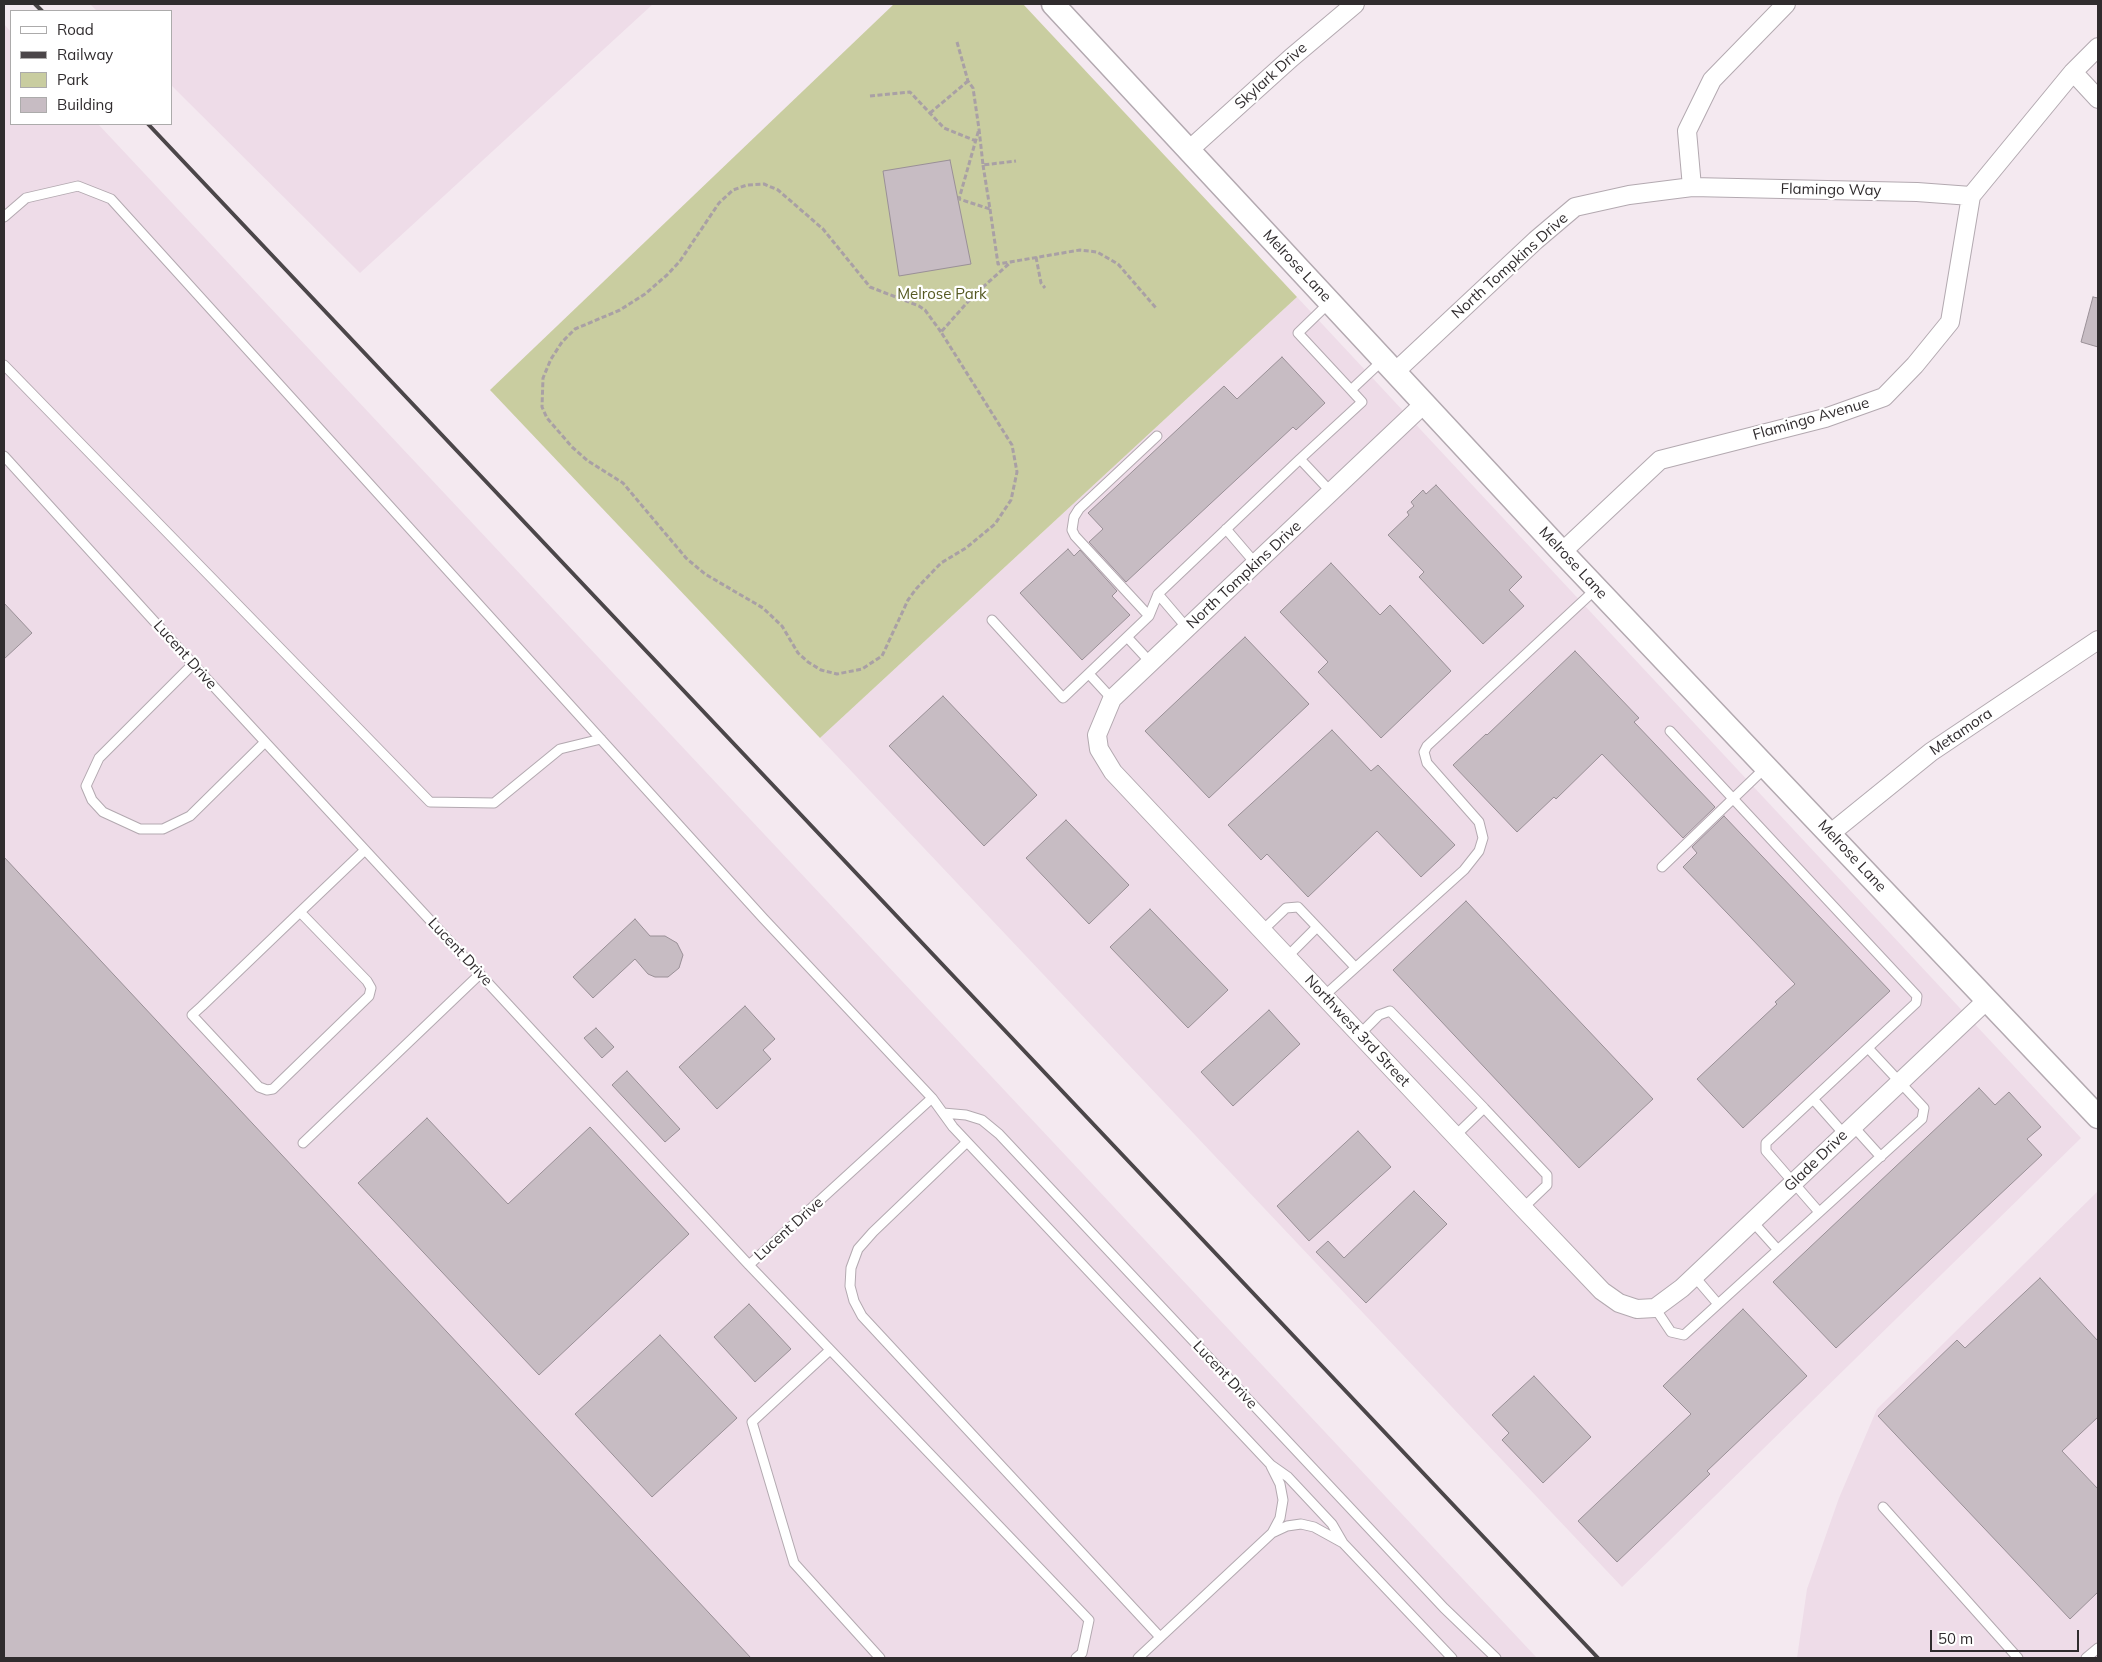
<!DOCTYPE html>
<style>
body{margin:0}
#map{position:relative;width:2102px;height:1662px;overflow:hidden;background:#f4e9f0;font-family:Mulish,sans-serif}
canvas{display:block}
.frame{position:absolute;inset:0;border:5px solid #302c2e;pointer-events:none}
.legend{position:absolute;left:10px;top:10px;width:162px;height:115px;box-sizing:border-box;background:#fff;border:1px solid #acabab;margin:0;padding:6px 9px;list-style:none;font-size:15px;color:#302c2e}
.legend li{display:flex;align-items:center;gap:10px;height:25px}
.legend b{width:25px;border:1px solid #acabab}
.scale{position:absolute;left:1930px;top:1630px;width:149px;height:22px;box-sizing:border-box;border:2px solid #302c2e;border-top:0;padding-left:6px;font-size:15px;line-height:18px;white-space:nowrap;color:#302c2e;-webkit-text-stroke:4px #fff;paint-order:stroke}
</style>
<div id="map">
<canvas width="2102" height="1662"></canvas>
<div class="frame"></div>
<ul class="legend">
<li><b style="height:6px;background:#fff"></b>Road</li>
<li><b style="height:6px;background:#4b4649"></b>Railway</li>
<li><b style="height:14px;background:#c9cda0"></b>Park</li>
<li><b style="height:14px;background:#c7bcc3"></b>Building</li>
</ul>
<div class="scale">50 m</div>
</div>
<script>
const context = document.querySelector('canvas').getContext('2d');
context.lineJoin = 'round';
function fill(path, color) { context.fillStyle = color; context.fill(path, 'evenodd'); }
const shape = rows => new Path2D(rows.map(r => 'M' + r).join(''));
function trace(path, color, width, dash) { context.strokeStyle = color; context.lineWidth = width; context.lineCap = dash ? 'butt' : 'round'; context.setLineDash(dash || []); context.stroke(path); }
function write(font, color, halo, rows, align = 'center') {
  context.font = font + ' Mulish,sans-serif'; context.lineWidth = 4.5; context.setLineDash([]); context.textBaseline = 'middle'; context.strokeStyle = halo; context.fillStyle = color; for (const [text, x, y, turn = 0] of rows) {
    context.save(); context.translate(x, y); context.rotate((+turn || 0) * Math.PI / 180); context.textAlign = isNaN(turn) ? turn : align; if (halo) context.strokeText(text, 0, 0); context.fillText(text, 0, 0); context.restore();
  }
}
const built = shape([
 [90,4,653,4,360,273,171,85,171,11,97,11],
 [4,24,11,32,11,124,98,124,1537,1658,4,1658],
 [1297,297,2081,1138,1622,1587,820,738],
 [2098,1191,2098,1658,1797,1658,1807,1589,1839,1498,1877,1409]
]);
const green = shape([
 [894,4,1023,4,1297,297,820,738,490,390]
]);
const building = shape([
 [950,160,971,264,899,276,883,171,950,160],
 [2093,297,2098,298,2098,347,2081,342,2093,297],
 [1282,357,1325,403,1296,430,1293,427,1126,582,1089,542,1103,529,1088,513,1224,386,1237,399,1282,357],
 [1436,485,1522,577,1509,590,1524,606,1483,644,1419,577,1424,572,1388,535,1409,515,1407,512,1414,506,1411,502,1423,490,1426,494,1436,485],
 [1068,549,1074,556,1080,550,1117,591,1112,596,1130,615,1082,660,1020,593,1068,549],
 [1331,563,1380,615,1390,605,1451,671,1381,738,1318,672,1328,662,1280,612,1331,563],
 [4,603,32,633,4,659,4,603],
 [1245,637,1309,704,1209,798,1145,731,1245,637],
 [1575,651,1639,718,1634,722,1715,807,1683,838,1602,754,1556,799,1554,797,1517,832,1453,765,1486,734,1487,735,1575,651],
 [943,696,1037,795,984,846,889,746,943,696],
 [1332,730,1371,771,1378,765,1455,845,1421,877,1377,831,1308,897,1267,854,1261,860,1228,825,1332,730],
 [1724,816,1890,991,1743,1128,1697,1079,1777,1004,1775,1002,1795,984,1683,867,1697,853,1692,847,1724,816],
 [1066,820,1129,885,1089,924,1026,858,1066,820],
 [4,857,751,1658,4,1658,4,857],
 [1466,901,1653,1099,1579,1168,1393,970,1466,901],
 [1150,909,1228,990,1188,1028,1110,947,1150,909],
 [635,919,650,936,665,936,677,943,683,955,679,968,668,977,655,977,648,974,635,959,593,998,573,977,635,919],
 [745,1006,775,1039,763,1050,771,1059,717,1109,679,1067,745,1006],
 [1269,1010,1300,1044,1233,1106,1201,1072,1269,1010],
 [596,1028,614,1047,602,1058,584,1038,596,1028],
 [627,1071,680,1129,665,1142,612,1085,627,1071],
 [1979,1088,1995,1105,2009,1092,2041,1127,2027,1139,2042,1155,1836,1348,1773,1282,1979,1088],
 [427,1118,508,1204,590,1127,689,1234,539,1375,358,1183,427,1118],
 [1358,1131,1391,1167,1309,1241,1277,1206,1358,1131],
 [1414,1191,1447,1224,1366,1303,1316,1252,1328,1241,1344,1258,1414,1191],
 [2040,1278,2098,1341,2098,1417,2062,1451,2098,1489,2098,1592,2070,1619,1878,1416,1957,1340,1965,1348,2040,1278],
 [749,1304,791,1349,755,1382,714,1337,749,1304],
 [1743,1309,1807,1376,1707,1471,1710,1474,1617,1562,1578,1521,1691,1414,1663,1386,1743,1309],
 [660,1335,737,1418,652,1497,575,1414,660,1335],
 [1534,1376,1591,1437,1543,1483,1502,1440,1509,1433,1492,1415,1534,1376]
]);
const path = shape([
 [957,42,968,81,973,88,979,129],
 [870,96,910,92,944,128,976,141],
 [930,113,968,81],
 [983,165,990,209,959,199,979,129,983,165,1016,161],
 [990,209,998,264,1080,250,1097,252,1118,264,1156,308],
 [1036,257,1041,283,1045,288],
 [941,332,925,310,919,306,870,287,823,229,778,190,764,184,747,185,733,190,719,203,680,261,667,275,645,294,620,310,575,329,562,342,551,359,543,378,542,407,547,418,572,447,588,461,623,483,686,558,705,574,763,608,782,626,798,653,808,662,821,670,837,674,862,669,882,656,908,600,916,589,941,563,966,548,995,524,1011,500,1017,472,1012,445,941,332,974,295,1012,261]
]);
const service = shape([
 [4,217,26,198,78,186,111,199,763,918,932,1098,953,1127,1271,1465,1288,1477,1332,1524,1343,1543,1452,1658],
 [1330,302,1298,333,1351,390],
 [4,365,430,802,494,803,560,749,601,739],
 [4,456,193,664,749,1265,932,1098],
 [1331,492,1300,459,1362,402,1351,390,1384,359],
 [1226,529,1256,564],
 [1149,616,1075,536,1072,530,1074,517,1079,509,1157,436],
 [992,620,1063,698,1149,616,1158,594],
 [1187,628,1158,594,1300,459],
 [1127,637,1151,663],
 [193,664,99,758,86,786,92,800,103,812,140,829,163,829,190,816,265,742],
 [1089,674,1112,699],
 [1670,731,1917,996,1916,1003,1766,1143,1766,1151,1819,1212],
 [1662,867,1765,768],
 [300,912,367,981,371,988,369,996,273,1089,267,1090,259,1087,192,1015,202,1006,300,912,365,850],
 [1263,930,1286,908,1298,907,1355,967],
 [1287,957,1317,927],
 [1324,996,1464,870,1479,851,1483,838,1479,822,1427,763,1424,752,1427,746,1597,588],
 [1360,1034,1379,1015,1390,1011,1484,1108,1455,1136],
 [1813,1099,1844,1134],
 [1484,1108,1547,1175,1547,1185,1523,1208],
 [943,1113,966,1115,982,1120,999,1134,1444,1608,1496,1658],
 [1853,1126,1881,1157],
 [967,1142,873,1232,858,1249,851,1268,850,1286,854,1301,862,1316,1160,1637],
 [303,1143,480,974],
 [1752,1221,1778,1250],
 [749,1265,1089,1620,1082,1653,1076,1658],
 [1694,1276,1718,1304],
 [1655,1308,1671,1332,1684,1335,1922,1119,1924,1108,1868,1048],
 [830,1350,752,1422,794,1563,880,1658],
 [1883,1507,2018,1658],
 [1272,1533,1287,1526,1301,1524,1314,1527,1343,1543],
 [1138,1658,1272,1533,1280,1518,1283,1500,1280,1484,1271,1466],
 [2086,1658,2098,1648]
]);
const minor = shape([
 [2073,72,2098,99],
 [1189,150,1291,58,1355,4],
 [1692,187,1687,131,1712,80,1786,4],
 [1396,371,1536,240,1575,207,1629,195,1692,187,1917,192,1971,196],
 [1425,403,1112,699,1097,735,1099,749,1113,772,1523,1208,1602,1291,1619,1303,1637,1309,1655,1308,1682,1288,1987,1000],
 [1562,552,1660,460,1825,418,1884,397,1915,365,1950,322,1971,196,2073,72,2098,47],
 [1831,833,1931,752,2098,640]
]);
const tertiary = shape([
 [1053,4,1562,552,2098,1117]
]);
const rail = shape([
 [35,4,42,11],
 [148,124,1598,1658]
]);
const streetNames = [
 ["Skylark Drive",1271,76,-42],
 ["Flamingo Way",1831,190,1],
 ["Melrose Lane",1297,266,47],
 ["North Tompkins Drive",1510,266,-42],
 ["Flamingo Avenue",1811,419,-16],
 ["Melrose Lane",1573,563,47],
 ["North Tompkins Drive",1244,575,-43],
 ["Lucent Drive",185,655,48],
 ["Metamora",1961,732,-34],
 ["Melrose Lane",1852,856,47],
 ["Lucent Drive",460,952,47],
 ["Northwest 3rd Street",1357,1031,47],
 ["Glade Drive",1816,1161,-44],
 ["Lucent Drive",789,1229,-42],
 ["Lucent Drive",1225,1375,47]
];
const parkNames = [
 ["Melrose Park",942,294]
];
fill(built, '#eedce8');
fill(green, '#c9cda0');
fill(building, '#c7bcc3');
trace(building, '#9a9097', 1);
trace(service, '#b3a9b0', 11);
trace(minor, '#b3a9b0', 20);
trace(tertiary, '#b3a9b0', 25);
trace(path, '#a9a0a5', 3, [5, 2.5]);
trace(service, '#fff', 9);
trace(minor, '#fff', 18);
trace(tertiary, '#fff', 22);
trace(rail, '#4b4649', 4);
write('15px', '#302c2e', '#fff', streetNames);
write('15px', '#565922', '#fff', parkNames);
</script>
